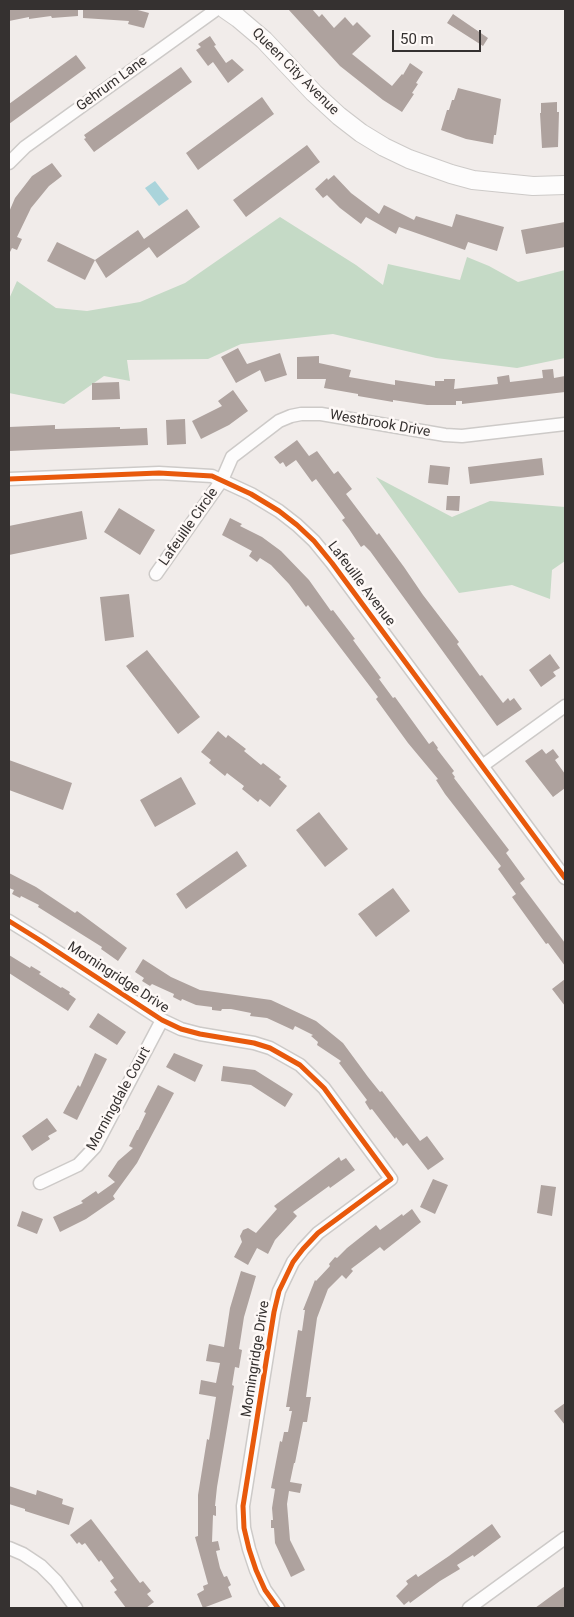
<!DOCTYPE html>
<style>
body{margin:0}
#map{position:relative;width:574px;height:1617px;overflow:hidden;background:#f1ecea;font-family:Roboto,sans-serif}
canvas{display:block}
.frame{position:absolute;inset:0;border:10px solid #353130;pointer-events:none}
.scale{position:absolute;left:392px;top:30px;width:89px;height:22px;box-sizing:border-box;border:2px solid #353130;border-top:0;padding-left:6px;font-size:15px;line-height:18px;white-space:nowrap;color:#353130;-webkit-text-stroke:4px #fef9f7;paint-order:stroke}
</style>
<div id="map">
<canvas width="574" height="1617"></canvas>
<div class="frame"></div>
<div class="scale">50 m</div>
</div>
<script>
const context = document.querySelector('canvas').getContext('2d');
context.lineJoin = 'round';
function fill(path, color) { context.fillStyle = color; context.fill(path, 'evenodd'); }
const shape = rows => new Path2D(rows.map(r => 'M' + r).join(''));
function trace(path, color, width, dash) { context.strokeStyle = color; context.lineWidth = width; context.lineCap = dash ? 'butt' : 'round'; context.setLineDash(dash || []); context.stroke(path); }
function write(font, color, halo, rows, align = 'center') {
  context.font = font + ' Roboto,sans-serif'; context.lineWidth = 5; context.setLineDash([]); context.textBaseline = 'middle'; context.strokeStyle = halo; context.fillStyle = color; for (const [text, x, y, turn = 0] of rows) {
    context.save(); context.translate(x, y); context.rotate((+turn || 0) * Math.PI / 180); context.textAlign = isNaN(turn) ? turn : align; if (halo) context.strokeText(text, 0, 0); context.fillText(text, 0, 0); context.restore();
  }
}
const forest = shape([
 [280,217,356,265,383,285,388,264,460,280,467,257,489,266,518,282,565,270,565,358,517,368,436,358,333,334,241,344,208,359,127,360,130,381,104,376,64,404,9,393,9,299,17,281,56,308,87,311,140,302,185,283],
 [376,477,452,517,490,501,565,507,565,561,552,570,550,599,512,585,459,593]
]);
const water = shape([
 [155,181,169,199,159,206,145,188]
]);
const building = shape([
 [9,9,78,9,78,16,52,18,51,16,29,19,29,17,9,21],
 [83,9,134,9,149,13,144,28,128,24,129,21,83,18],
 [288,9,312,9,319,17,322,14,334,28,345,17,353,26,357,22,371,36,352,54,392,86,402,74,403,75,410,63,423,72,416,83,418,84,412,93,414,94,402,112,383,100,340,66],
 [453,14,488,38,483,46,447,23],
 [210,36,216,45,214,46,226,63,232,59,244,70,228,83,213,62,208,66,196,50,201,47,198,44],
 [76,55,86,68,9,124,9,104],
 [181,67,192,82,94,152,84,139,86,138,84,135],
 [458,88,501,99,496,135,494,135,493,144,466,139,441,130,447,110,449,110,452,100,454,100],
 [262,97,274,114,198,170,186,153],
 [557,102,557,112,559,112,558,147,542,148,540,113,541,113,541,103],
 [307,145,320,162,246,217,233,200],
 [52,163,62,176,49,186,31,208,17,237,22,239,17,250,12,248,9,254,9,212,15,198,32,176],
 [334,175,351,193,379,214,384,205,414,220,416,216,452,227,456,214,504,227,497,251,468,242,465,250,399,227,396,234,366,217,361,224,340,208,327,195,323,198,315,189,327,178,328,180],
 [187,209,200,227,157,258,149,247,106,278,95,260,138,230,144,239],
 [565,222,565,247,526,254,521,230],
 [57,242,95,260,85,280,47,261],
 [238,348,247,364,280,353,287,375,265,382,260,370,236,383,221,357],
 [319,356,319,363,351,370,349,377,395,385,395,380,435,386,435,381,444,381,444,379,455,379,454,389,498,384,497,377,509,375,510,382,543,378,542,370,553,369,554,378,565,376,565,392,462,404,462,401,456,401,456,405,427,405,393,400,393,402,358,396,358,394,324,388,326,379,297,379,297,357],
 [119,382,120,399,92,400,92,383],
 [233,390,248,411,229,425,201,439,192,421,222,406,218,401],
 [185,419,186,444,167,445,166,420],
 [55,425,55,429,120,427,120,429,147,428,148,445,9,451,9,427],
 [297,440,309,456,317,451,334,474,338,471,352,489,346,494,377,535,379,533,404,567,423,595,459,642,457,644,480,676,482,675,503,703,508,698,510,701,514,698,522,709,497,726,370,551,364,545,361,547,349,529,342,520,345,518,316,479,312,482,296,460,286,467,283,462,280,464,274,457],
 [542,458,544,475,470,484,468,467],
 [430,465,450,467,448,485,428,483],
 [447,496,460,496,459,511,446,510],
 [119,508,155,530,140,555,104,532],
 [82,511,87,539,9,555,9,526],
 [230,518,242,524,240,526,262,537,281,551,309,580,331,611,333,610,355,639,353,640,381,678,379,679,393,698,395,697,429,744,433,741,438,748,437,749,454,771,452,773,455,777,454,778,509,850,506,853,525,879,520,883,565,943,565,966,548,943,546,944,512,897,516,894,498,869,501,866,445,794,436,780,438,779,408,743,376,699,378,697,308,605,306,607,289,584,271,565,260,558,257,562,249,556,252,551,222,535],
 [129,594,134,637,105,641,100,597],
 [147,650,200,717,178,734,126,666],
 [550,654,560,668,553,672,556,676,541,687,529,670],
 [218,731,226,738,228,735,246,749,244,751,261,765,263,763,281,777,279,779,287,786,270,807,260,799,258,802,242,789,244,786,227,773,225,776,209,763,211,760,201,752],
 [542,749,546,754,553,749,559,757,555,760,565,774,565,788,553,797,525,761],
 [9,760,72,783,63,810,9,790],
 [181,777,196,804,155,827,140,800],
 [319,812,348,849,325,867,296,830],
 [237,851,247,866,186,909,176,894],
 [9,873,36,887,75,913,77,911,127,948,118,961,101,949,102,947,38,907,39,905,21,896,20,898,12,894,14,890,9,888],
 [393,888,410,911,376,937,358,914],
 [9,955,30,968,31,966,41,972,39,974,61,988,62,987,70,992,69,994,76,999,68,1011,9,973],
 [143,959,171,977,200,990,271,1000,316,1021,343,1043,368,1077,380,1092,382,1091,420,1141,427,1136,444,1159,428,1170,407,1143,403,1146,396,1137,395,1139,372,1109,370,1110,365,1102,367,1100,339,1063,341,1061,317,1045,318,1042,311,1036,313,1035,295,1026,293,1030,267,1018,250,1016,251,1013,231,1009,222,1009,221,1011,212,1010,212,1007,196,1005,182,999,181,1001,173,997,174,994,152,984,150,986,142,981,144,978,135,972],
 [565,979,565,1006,552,989],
 [98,1013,126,1032,117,1045,89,1027],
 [95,1053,107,1059,77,1120,63,1113,78,1085,80,1087],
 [174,1053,203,1065,195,1082,166,1067],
 [223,1066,255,1070,293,1094,285,1107,251,1085,221,1081],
 [158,1085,174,1093,137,1163,113,1196,115,1199,86,1219,60,1232,53,1217,83,1203,81,1201,96,1191,98,1194,115,1182,108,1176,118,1161,133,1148,129,1146,137,1130,138,1130,146,1113,144,1112],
 [47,1118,57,1131,48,1136,50,1139,32,1151,22,1136],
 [339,1157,341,1161,346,1158,355,1170,330,1188,329,1186,293,1212,297,1216,275,1240,268,1254,257,1248,248,1265,234,1257,242,1242,240,1236,243,1230,248,1228,256,1233,277,1209,274,1206],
 [433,1179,448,1185,435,1214,420,1207],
 [541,1185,556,1187,552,1216,537,1213],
 [412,1209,421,1222,384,1251,380,1247,351,1269,353,1271,346,1279,342,1275,328,1289,317,1318,306,1397,311,1397,307,1422,303,1422,295,1463,294,1463,290,1482,302,1484,300,1493,289,1491,287,1504,290,1540,305,1570,291,1577,275,1543,274,1528,271,1528,271,1520,273,1520,272,1508,275,1489,271,1488,280,1441,282,1442,284,1432,288,1432,292,1411,289,1411,290,1407,286,1407,298,1330,302,1331,305,1310,303,1310,315,1280,316,1281,330,1266,329,1264,335,1257,337,1258,347,1248,376,1225,380,1230,402,1214,403,1216],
 [22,1211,43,1219,37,1234,17,1226],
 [241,1271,256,1276,244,1317,239,1349,242,1350,239,1368,235,1367,232,1385,234,1386,217,1487,215,1506,216,1506,216,1516,213,1515,212,1542,218,1541,220,1550,216,1551,220,1568,224,1577,227,1576,231,1585,228,1587,232,1597,203,1608,197,1594,204,1590,203,1586,208,1584,195,1537,198,1536,198,1495,207,1439,209,1440,216,1397,199,1394,201,1380,216,1383,220,1363,206,1361,209,1344,224,1347,230,1308],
 [565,1403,565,1425,554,1411],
 [9,1486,36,1495,37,1490,63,1499,62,1504,74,1508,69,1525,25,1511,25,1509,9,1504],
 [91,1519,140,1583,143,1581,151,1591,147,1594,154,1602,146,1608,126,1608,114,1592,117,1590,110,1581,114,1578,101,1560,99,1562,85,1543,82,1545,79,1542,77,1544,70,1535],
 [492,1524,501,1537,474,1557,473,1555,457,1565,460,1569,440,1581,410,1603,409,1601,404,1605,396,1596,408,1584,406,1581,416,1574,418,1577,449,1556],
 [565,1586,565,1608,535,1608]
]);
const minor = shape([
 [9,163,25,147,217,9],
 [9,479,159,473,212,476,251,494,279,511,297,525,314,541,332,563,565,878],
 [156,574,222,480,232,457,279,421,291,416,301,414,321,414,445,435,462,436,565,424],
 [482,766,565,706],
 [9,921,38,939,162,1020,181,1029,200,1034,254,1043,270,1048,300,1065,324,1088,391,1179,318,1233,303,1249,293,1262,279,1291,274,1312,243,1506,244,1528,249,1549,256,1570,265,1590,278,1608],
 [40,1183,78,1165,95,1147,162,1020],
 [9,1548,23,1554,41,1566,56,1581,76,1608],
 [469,1608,565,1538]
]);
const secondary = shape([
 [225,9,238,18,264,40,314,93,339,116,361,133,384,147,409,159,451,174,473,180,533,186,565,185]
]);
const cycleway = shape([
 [9,479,159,473,212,476,251,494,279,511,297,525,314,541,332,563,565,878],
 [9,921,38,939,162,1020,181,1029,200,1034,254,1043,270,1048,300,1065,324,1088,391,1179,318,1233,303,1249,293,1262,279,1291,274,1312,243,1506,244,1528,249,1549,256,1570,265,1590,278,1608]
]);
const streetNames = [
 ["Queen City Avenue",295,72,45],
 ["Gehrum Lane",112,84,-36],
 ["Westbrook Drive",380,424,10],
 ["Lafeuille Circle",189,527,-55],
 ["Lafeuille Avenue",361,584,53],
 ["Morningridge Drive",118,978,33],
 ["Morningdale Court",119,1099,-61],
 ["Morningridge Drive",256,1359,-81]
];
fill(forest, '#c5dac6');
fill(water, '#aad4db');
fill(building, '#aea29e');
trace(minor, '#cdcac8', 15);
trace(secondary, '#cdcac8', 20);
trace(minor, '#fdfcfc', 12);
trace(secondary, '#fdfcfc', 18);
trace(cycleway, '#e8590c', 5);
write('14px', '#353130', '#fef9f7', streetNames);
</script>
